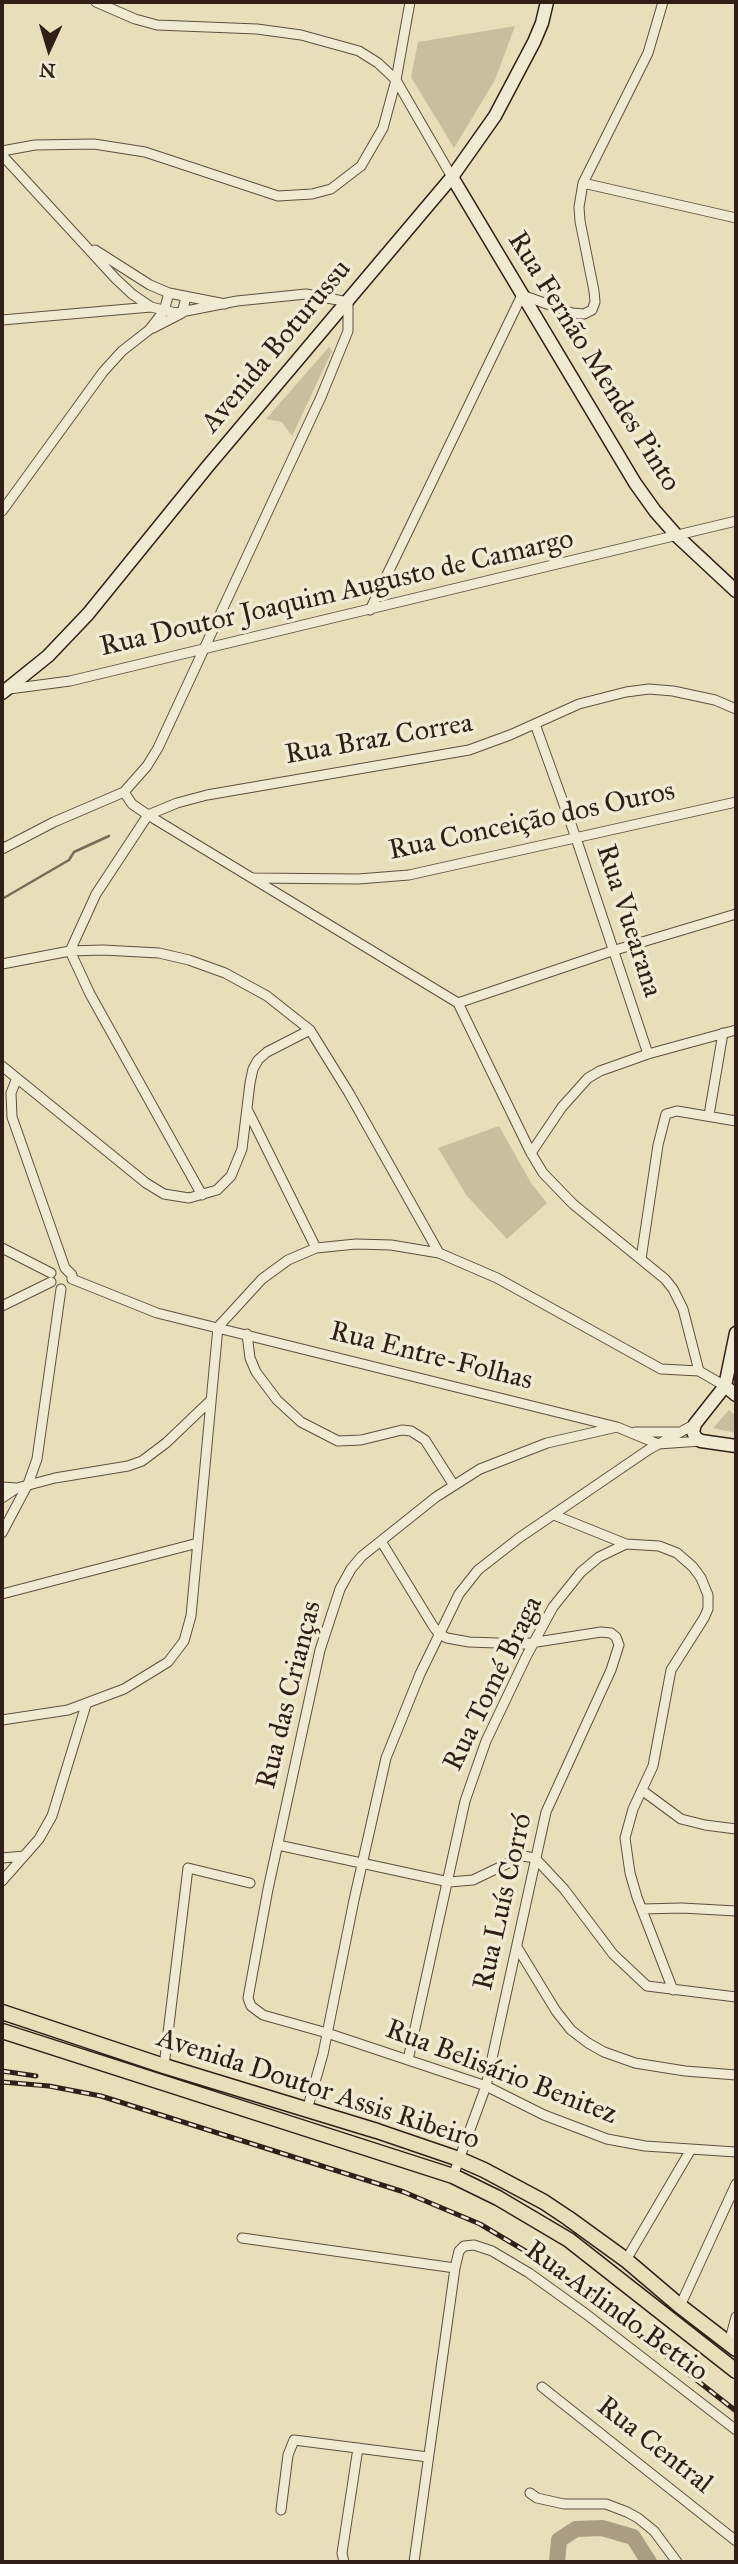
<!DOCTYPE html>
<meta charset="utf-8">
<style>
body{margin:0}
#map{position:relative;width:738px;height:2564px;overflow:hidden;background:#e8deb9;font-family:"IM FELL Great Primer",serif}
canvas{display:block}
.frame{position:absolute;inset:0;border:4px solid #311f17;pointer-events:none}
.north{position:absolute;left:14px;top:14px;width:70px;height:70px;-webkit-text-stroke:5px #f0ead2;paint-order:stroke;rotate:184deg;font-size:19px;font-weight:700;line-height:28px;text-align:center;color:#311f17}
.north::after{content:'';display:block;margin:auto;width:24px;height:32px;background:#311f17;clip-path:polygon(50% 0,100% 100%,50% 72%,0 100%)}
</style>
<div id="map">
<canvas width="738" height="2564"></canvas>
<div class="frame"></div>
<div class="north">N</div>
</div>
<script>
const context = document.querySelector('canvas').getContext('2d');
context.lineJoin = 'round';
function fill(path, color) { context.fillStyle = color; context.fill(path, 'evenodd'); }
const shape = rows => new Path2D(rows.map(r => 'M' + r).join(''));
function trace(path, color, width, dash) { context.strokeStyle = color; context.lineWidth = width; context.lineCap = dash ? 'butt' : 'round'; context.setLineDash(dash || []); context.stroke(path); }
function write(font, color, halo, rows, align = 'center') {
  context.font = font + ' "IM FELL Great Primer",serif'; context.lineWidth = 7; context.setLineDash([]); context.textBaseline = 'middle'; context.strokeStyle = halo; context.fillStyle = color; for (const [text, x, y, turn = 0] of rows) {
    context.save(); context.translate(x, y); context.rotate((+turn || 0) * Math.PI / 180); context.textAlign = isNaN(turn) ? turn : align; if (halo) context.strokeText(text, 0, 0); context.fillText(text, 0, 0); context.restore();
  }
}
const green = shape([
 [515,26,495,80,454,148,411,77,418,42],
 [329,347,332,351,292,436,282,422,266,419],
 [499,1126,531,1183,547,1203,507,1239,467,1196,438,1148],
 [729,1410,736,1416,736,1433,713,1428]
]);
const stream = shape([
 [2,899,69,860,74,852,109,836]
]);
const river = shape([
 [557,2562,559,2540,576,2529,602,2528,633,2537,649,2562]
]);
const street = shape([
 [96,2,135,19,157,25,257,29,301,35,359,51,378,63,396,80,452,177],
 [2,151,35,145,94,144,145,152,278,196,312,194,331,189,361,166,383,128,396,80,410,2],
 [2,155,116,279,132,294,151,307],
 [583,183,736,218],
 [95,250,150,285,169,293,225,304],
 [2,320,151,307,176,313,237,301,306,294,348,302,348,331,321,397,158,748,147,766,124,792],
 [153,328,182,313,186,297],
 [2,511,103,372,122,351,149,330,164,311,169,293],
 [370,610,522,295,572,313,584,314,592,310,595,302,594,291,580,221,579,207,583,183,648,53,663,2],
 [9,689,70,681,736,521],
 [535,724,576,838,648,1054],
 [124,792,132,804,148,815,458,1003,531,1153,543,1173,573,1204,665,1279,673,1289,683,1309,699,1371],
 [2,849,54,822,124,792],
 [253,878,358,879,409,875,736,802],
 [70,951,96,894,148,815,177,803,207,795,469,750,510,735,579,704,626,692,649,689,673,691,715,700,736,709],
 [70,951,90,994,202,1195],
 [2,964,70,951,103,950,159,953,189,960,225,973,267,996,310,1030,349,1093,439,1253],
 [458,1003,612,951,736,914],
 [2,1066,146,1183,164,1194,189,1198,217,1190,231,1176,242,1149,250,1083,253,1069,258,1060,267,1052,310,1030],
 [17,1078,11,1093,12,1117,65,1268,72,1275,72,1279,157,1313,617,1427,658,1444,701,1441],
 [247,1109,316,1248],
 [709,1115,723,1033],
 [531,1153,562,1107,588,1078,600,1071,648,1054,736,1030],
 [2,1248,51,1273],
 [641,1259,658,1145,666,1114,677,1111,736,1121],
 [2,1306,51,1282],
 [247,1334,250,1358,256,1372,277,1400,301,1422,338,1441,361,1440,402,1430,411,1431,425,1440,453,1484],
 [617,1427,547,1443,480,1469,436,1497,362,1556,351,1569,340,1589,320,1650,268,1889,248,1998,251,2006,263,2015,327,2033,486,2086,544,2115,607,2139,645,2146,736,2152],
 [635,1432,677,1432],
 [2,1487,17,1488,55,1478,128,1466,142,1461,166,1443,210,1401],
 [2,1498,17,1488],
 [554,1515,626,1544],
 [2,1533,28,1484,37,1459,61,1289],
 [381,1541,433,1626,439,1634,447,1638,469,1642,524,1644,601,1632,611,1633,616,1637,619,1645,611,1670,546,1812,486,2086,453,2176],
 [2,1594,198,1543],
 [2,1720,68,1710,124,1689,168,1662,184,1641,191,1616,218,1327,262,1279,288,1260,316,1248,356,1244,391,1245,439,1253,497,1278,661,1369,699,1371,725,1386],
 [643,1791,681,1819,705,1825,736,1829],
 [278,1845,449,1882,473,1880,523,1856,535,1858,564,1889,613,1954,647,1986,736,1997],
 [2,1858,24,1856],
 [2,1881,39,1839,52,1816,86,1705],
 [642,1909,682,1908,736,1911],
 [517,1947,556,2011,571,2030,588,2043,604,2052,635,2063,685,2071,736,2075],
 [408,2060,465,1801,486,1741,526,1657,553,1607,581,1572,599,1557,626,1544,659,1546,677,1553,693,1567,701,1578,708,1595,708,1609,704,1618,671,1670,653,1766,633,1809,625,1838,630,1873,637,1897,673,1990],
 [164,2066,188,1868,250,1883],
 [307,2110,323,2054,354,1900,386,1758,420,1674,459,1594,478,1570,519,1538,648,1450,695,1424],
 [242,2238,455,2268],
 [626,2260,690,2151],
 [680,2306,736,2184],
 [729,2343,736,2317],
 [542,2387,736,2541],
 [530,2493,537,2498,564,2504,606,2504,627,2512,638,2518,654,2531,677,2562],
 [281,2510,288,2455,294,2440,428,2457],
 [344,2562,342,2553,358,2448],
 [414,2562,455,2268,459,2251,464,2246,474,2245,492,2251,529,2273,586,2314,736,2430]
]);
const secondary = shape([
 [452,177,635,483,655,511,677,536,736,591],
 [2,693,48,656,88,614,208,466,452,177,495,116,534,42,542,23,547,2],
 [736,1333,725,1386,695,1424,693,1432,696,1438,701,1441,736,1446],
 [725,1386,736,1395]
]);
const primary = shape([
 [2,2012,164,2066,377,2131,459,2159,484,2170,544,2202,568,2218,626,2260,680,2306,736,2349],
 [2,2031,453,2176,498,2198,569,2240,736,2371]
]);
const rail = shape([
 [2,2071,36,2076],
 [2,2082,49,2086,101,2096,404,2192,480,2224,532,2255,579,2288,736,2411]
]);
const streetNames = [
 ["Avenida Boturussu",277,347,-50],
 ["Rua Fernão Mendes Pinto",593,362,58],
 ["Rua Doutor Joaquim Augusto de Camargo",337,594,-13],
 ["Rua Braz Correa",379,740,-10],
 ["Rua Conceição dos Ouros",532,822,-12],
 ["Rua Vuearana",628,921,72],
 ["Rua Entre-Folhas",431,1357,14],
 ["Rua Tomé Braga",494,1684,-64],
 ["Rua das Crianças",290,1695,-76],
 ["Rua Luís Corró",504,1902,-77],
 ["Rua Belisário Benitez",501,2073,21],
 ["Avenida Doutor Assis Ribeiro",318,2090,18],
 ["Rua Arlindo Bettio",616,2312,36],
 ["Rua Central",654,2446,38]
];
fill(green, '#c9be9d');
trace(stream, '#7a6b57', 2.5);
trace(river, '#aa9d82', 16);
trace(street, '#5f4f40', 11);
trace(secondary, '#311f17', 15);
trace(primary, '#311f17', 17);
trace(street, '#f0ead2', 9);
trace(secondary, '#f0ead2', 12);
trace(primary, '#e8deb9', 14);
trace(rail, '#311f17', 5);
trace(rail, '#f0ead2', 2.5, [8]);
write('28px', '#311f17', '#f0ead2', streetNames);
</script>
